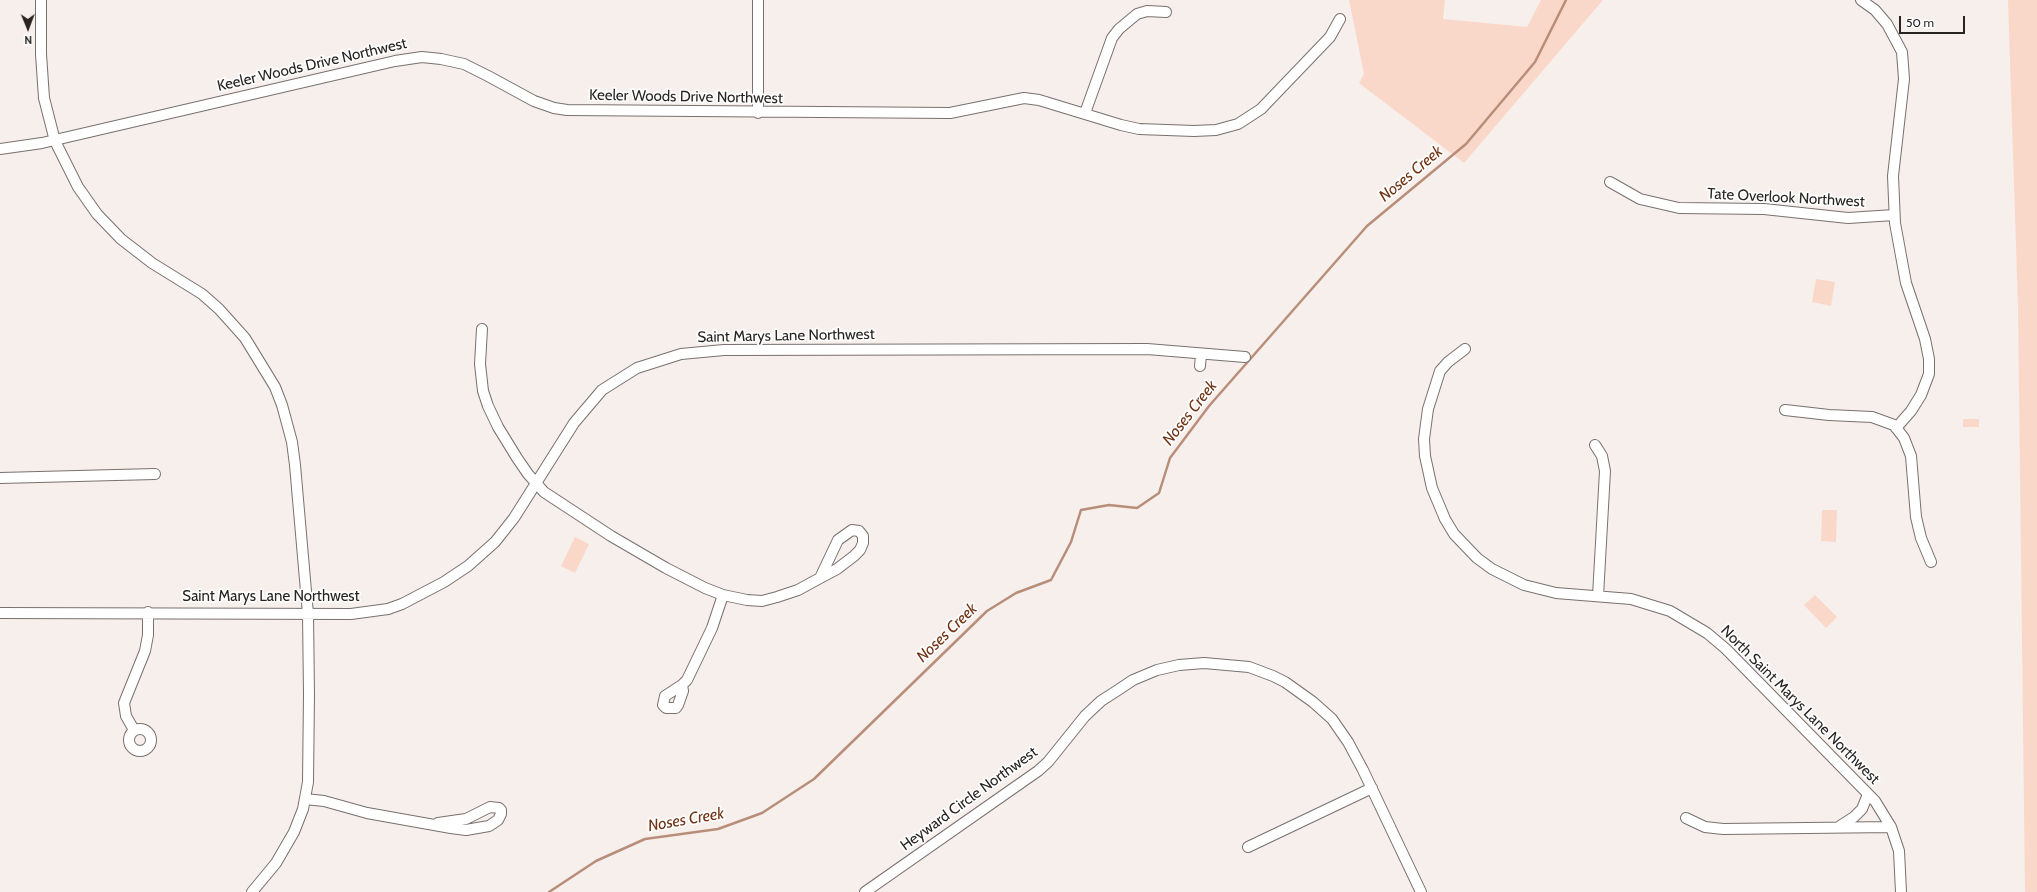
<!DOCTYPE html>
<style>
body{margin:0}
#map{position:relative;width:2037px;height:892px;overflow:hidden;background:#f7efeb;font-family:Cabin,sans-serif}
canvas{display:block}
.north{position:absolute;left:8px;top:8px;width:40px;height:40px;-webkit-text-stroke:3px #fefefe;paint-order:stroke;rotate:179deg;font-size:11px;font-weight:700;line-height:16px;text-align:center;color:#272422}
.north::after{content:'';display:block;margin:auto;width:14px;height:18px;background:#272422;clip-path:polygon(50% 0,100% 100%,50% 72%,0 100%)}
.scale{position:absolute;left:1899px;top:16px;width:66px;height:18px;box-sizing:border-box;border:2px solid #272422;border-top:0;padding-left:5px;font-size:12px;line-height:14px;white-space:nowrap;color:#272422;-webkit-text-stroke:3px #fefefe;paint-order:stroke}
</style>
<div id="map">
<canvas width="2037" height="892"></canvas>
<div class="north">N</div>
<div class="scale">50 m</div>
</div>
<script>
const context = document.querySelector('canvas').getContext('2d');
context.lineJoin = 'round';
function fill(path, color) { context.fillStyle = color; context.fill(path, 'evenodd'); }
const shape = rows => new Path2D(rows.map(r => 'M' + r).join(''));
function trace(path, color, width, dash) { context.strokeStyle = color; context.lineWidth = width; context.lineCap = dash ? 'butt' : 'round'; context.setLineDash(dash || []); context.stroke(path); }
function write(font, color, halo, rows, align = 'center') {
  context.font = font + ' Cabin,sans-serif'; context.lineWidth = 3.5; context.setLineDash([]); context.textBaseline = 'middle'; context.strokeStyle = halo; context.fillStyle = color; for (const [text, x, y, turn = 0] of rows) {
    context.save(); context.translate(x, y); context.rotate((+turn || 0) * Math.PI / 180); context.textAlign = isNaN(turn) ? turn : align; if (halo) context.strokeText(text, 0, 0); context.fillText(text, 0, 0); context.restore();
  }
}
const green = shape([
 [1349,0,1445,0,1443,19,1527,27,1541,0,1603,0,1464,163,1359,83,1364,74],
 [2008,0,2037,0,2037,892,2025,892,2018,307],
 [1816,279,1835,282,1831,306,1812,302],
 [1963,419,1979,419,1979,427,1963,427],
 [1822,510,1837,510,1836,542,1821,541],
 [575,537,589,544,575,573,561,566],
 [1815,595,1837,617,1826,628,1804,605]
]);
const stream = shape([
 [549,892,596,861,645,839,718,829,762,813,814,779,987,611,1016,593,1051,580,1071,542,1081,510,1109,505,1137,508,1159,493,1170,458,1209,406,1367,226,1466,144,1535,62,1566,0]
]);
const minor = shape([
 [41,0,41,54,44,98,55,141,78,187,97,214,121,239,152,263,202,294,219,309,245,338,275,387,282,405,292,442,295,465,308,614,309,694,308,782,303,809,294,832,276,863,252,892],
 [1861,0,1875,10,1887,24,1902,52,1904,79,1893,176,1895,223,1906,283,1925,339,1929,359,1929,374,1921,395,1911,411,1896,428],
 [758,113,758,0],
 [1085,113,1112,38,1119,29,1137,14,1147,11,1166,12],
 [0,149,42,143,395,61,422,57,441,59,464,64,488,76,534,101,554,108,567,110,950,113,1024,98,1039,100,1121,125,1139,129,1194,131,1216,130,1238,124,1261,109,1330,37,1340,19],
 [1610,182,1640,199,1679,208,1764,209,1848,218,1894,215],
 [482,329,480,364,483,391,488,406,498,427,517,458,528,474,544,492,611,536,666,568,705,588,723,595,747,600,762,601,777,597,798,590,820,578,837,569,854,556,860,550,863,543,863,536,859,531,852,530,838,540,820,578],
 [1465,349,1448,362,1440,371,1428,409,1424,439,1425,456,1432,488,1445,519,1454,534,1477,558,1492,569,1524,585,1556,593,1631,599,1670,611,1707,633,1726,649,1875,801,1891,827,1899,851,1901,892],
 [1200,366,1201,354],
 [1785,410,1829,415,1872,417,1894,425,1904,438,1911,456,1916,517,1921,538,1931,562],
 [1595,445,1602,456,1605,471,1598,596],
 [0,478,155,474],
 [0,613,351,614,388,609,402,604,444,582,468,566,495,542,514,518,574,423,602,390,637,368,681,354,724,350,1147,349,1245,357],
 [682,685,683,691,678,705,676,708,666,708,663,705,665,696,682,685,687,680,712,628,723,595],
 '129 740a11 11 0 1 1 22 0a11 11 0 1 1-22 0Z',
 [134,730,126,716,124,703,145,651,148,635,148,612],
 [305,799,324,801,367,813,451,828,466,830,489,826,498,820,501,814,501,810,499,808,490,807,466,819,438,823,436,825],
 [1686,818,1705,827,1723,829,1891,827],
 [1840,826,1854,817,1862,809,1868,794],
 [1248,847,1372,788],
 [865,892,1038,771,1048,762,1085,716,1101,701,1118,690,1133,680,1157,670,1179,665,1204,663,1249,667,1273,676,1285,682,1313,702,1332,719,1348,742,1363,770,1421,892]
]);
const streetNames = [
 ["Keeler Woods Drive Northwest",312,65,-13],
 ["Keeler Woods Drive Northwest",686,97,1],
 ["Tate Overlook Northwest",1786,198,3],
 ["Saint Marys Lane Northwest",786,336,-1],
 ["Saint Marys Lane Northwest",271,597],
 ["North Saint Marys Lane Northwest",1800,705,45],
 ["Heyward Circle Northwest",969,799,-36]
];
const waterNames = [
 ["Noses Creek",1411,174,-40],
 ["Noses Creek",1190,413,-52],
 ["Noses Creek",947,633,-44],
 ["Noses Creek",686,820,-10]
];
fill(green, '#f9d8c9');
trace(stream, '#b88e7a', 2.5);
trace(minor, '#78716e', 12);
trace(minor, '#fff', 10);
write('15px', '#272422', '#fefefe', streetNames);
write('italic 16px', '#703313', '#fefefe', waterNames);
</script>
